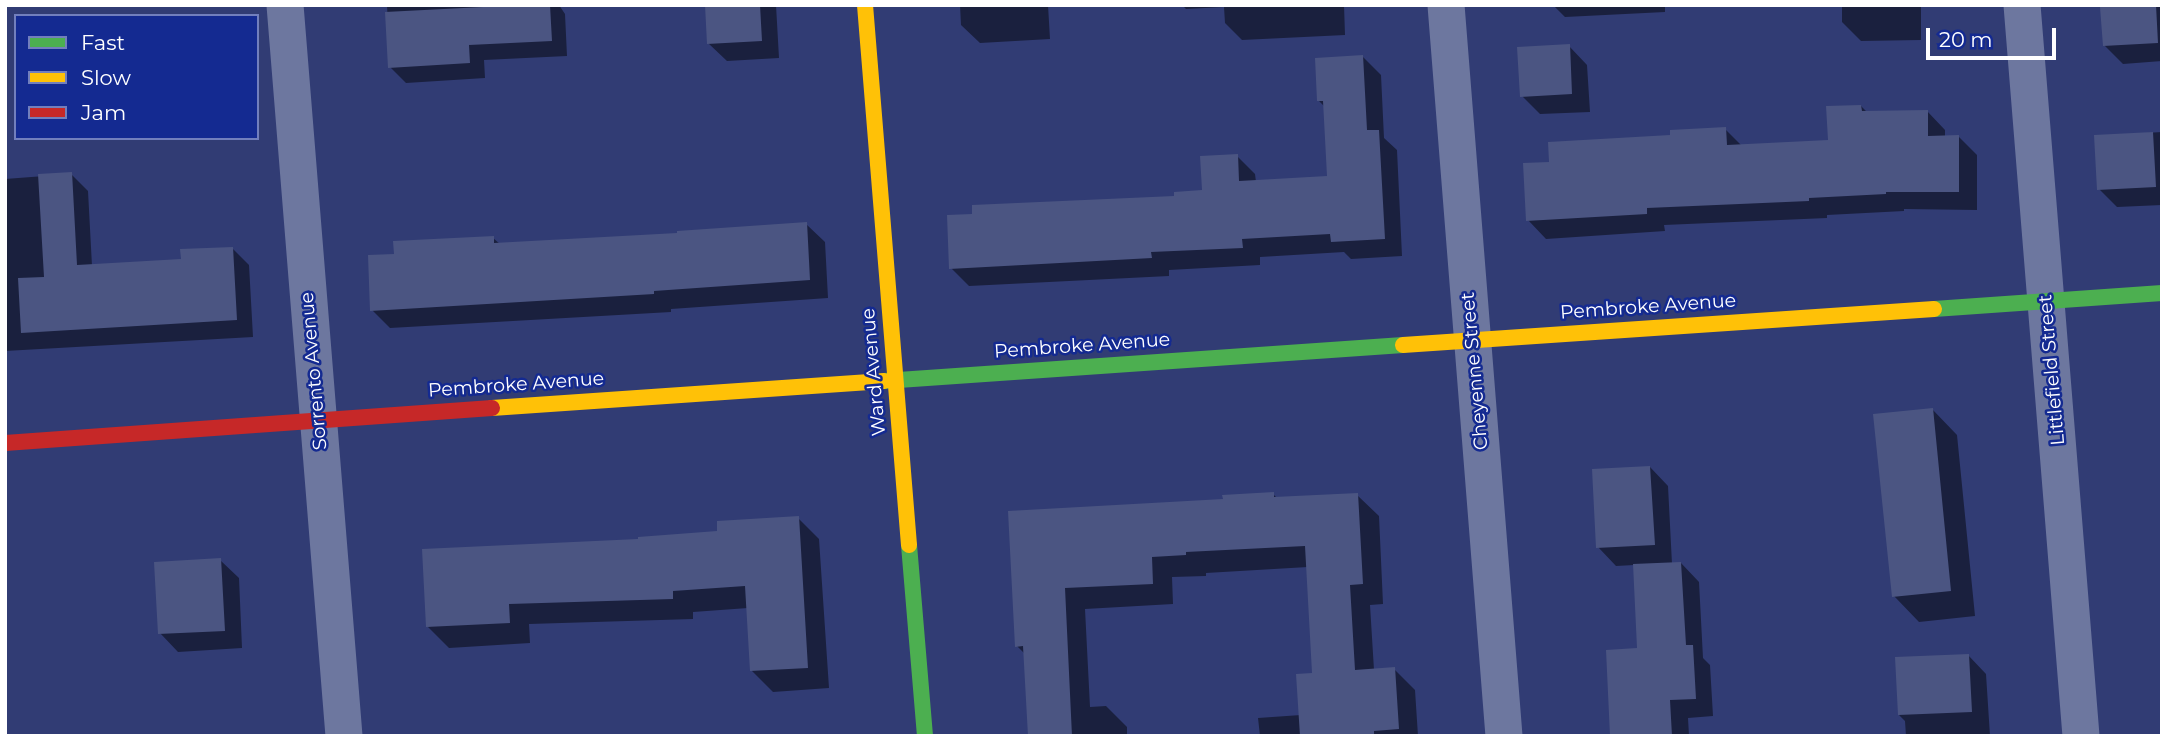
<!DOCTYPE html>
<style>
body{margin:0}
#map{position:relative;width:2167px;height:741px;overflow:hidden;background:#313c74;font-family:Montserrat,sans-serif}
canvas{display:block}
.frame{position:absolute;inset:0;border:7px solid #fff;pointer-events:none}
.legend{position:absolute;left:14px;top:14px;width:245px;height:126px;box-sizing:border-box;background:#142a91;border:2px solid #727fbd;margin:0;padding:9px 12px;list-style:none;font-size:21px;color:#fff}
.legend li{display:flex;align-items:center;gap:14px;height:35px}
.legend b{width:35px;border:2px solid #727fbd}
.scale{position:absolute;left:1926px;top:28px;width:130px;height:32px;box-sizing:border-box;border:4px solid #fff;border-top:0;padding-left:9px;font-size:21px;line-height:24px;white-space:nowrap;color:#fff;-webkit-text-stroke:5px #142a91;paint-order:stroke}
</style>
<div id="map">
<canvas width="2167" height="741"></canvas>
<div class="frame"></div>
<ul class="legend">
<li><b style="height:9px;background:#4caf50"></b>Fast</li>
<li><b style="height:9px;background:#ffc107"></b>Slow</li>
<li><b style="height:9px;background:#c62828"></b>Jam</li>
</ul>
<div class="scale">20 m</div>
</div>
<script>
const context = document.querySelector('canvas').getContext('2d');
context.lineJoin = 'round';
function fill(path, color) { context.fillStyle = color; context.fill(path, 'evenodd'); }
const shape = rows => new Path2D(rows.map(r => 'M' + r).join(''));
function trace(path, color, width, dash) { context.strokeStyle = color; context.lineWidth = width; context.lineCap = dash ? 'butt' : 'round'; context.setLineDash(dash || []); context.stroke(path); }
function write(font, color, halo, rows, align = 'center') {
  context.font = font + ' Montserrat,sans-serif'; context.lineWidth = 5; context.setLineDash([]); context.textBaseline = 'middle'; context.strokeStyle = halo; context.fillStyle = color; for (const [text, x, y, turn = 0] of rows) {
    context.save(); context.translate(x, y); context.rotate((+turn || 0) * Math.PI / 180); context.textAlign = isNaN(turn) ? turn : align; if (halo) context.strokeText(text, 0, 0); context.fillText(text, 0, 0); context.restore();
  }
}
const shadow = shape([
 [387,5,559,5,565,14,567,56,484,60,485,78,406,83,390,67],
 [706,5,776,5,779,58,727,61,708,43],
 [960,5,1048,5,1050,39,980,43,961,25],
 [1182,5,1344,5,1345,35,1242,40,1225,23,1224,7,1186,9],
 [1553,5,1665,5,1665,12,1565,17],
 [1842,5,1921,5,1921,40,1861,41,1842,22],
 [2123,5,2162,5,2162,61,2123,64,2104,45],
 [1569,46,1587,65,1590,112,1540,114,1522,96],
 [1363,57,1381,75,1384,138,1397,150,1402,256,1351,259,1344,252,1260,257,1260,265,1169,270,1169,276,969,286,951,268,1204,192,1237,156,1255,174,1256,182,1329,178,1325,107,1319,101],
 [1861,106,1867,112,1927,111,1945,130,1945,137,1959,137,1977,155,1977,210,1904,209,1904,211,1827,215,1827,218,1664,225,1665,231,1546,239,1528,220,1551,164,1672,137,1725,129,1742,146,1829,142],
 [2162,132,2162,205,2117,207,2099,189,2096,136],
 [71,174,88,191,92,266,183,261,232,248,249,265,253,337,5,351,5,179],
 [806,224,825,242,828,298,671,309,671,312,390,328,372,310,395,256,493,238,500,244,679,235],
 [1932,409,1957,435,1975,616,1919,622,1894,596],
 [1650,467,1668,486,1672,564,1681,563,1699,582,1703,658,1710,665,1713,716,1688,718,1689,736,1612,736,1639,650,1634,565,1616,566,1598,547],
 [1273,494,1278,499,1357,495,1379,516,1383,604,1370,605,1374,670,1394,669,1415,690,1418,736,1260,736,1258,718,1301,715,1313,675,1308,567,1206,573,1206,576,1172,577,1173,604,1085,609,1090,707,1106,706,1127,727,1127,736,1030,736,1026,655,1017,646,1010,513,1225,500],
 [798,518,819,539,829,688,773,692,752,671,748,608,693,612,693,619,529,624,530,643,449,648,428,627,640,541,719,533],
 [220,560,239,578,242,648,178,652,160,633],
 [1968,655,1986,674,1990,736,1906,736,1905,721,1899,715]
]);
const building = shape([
 [522,5,550,5,552,41,469,45,470,63,388,68,385,12],
 [705,5,760,5,762,41,707,44],
 [2156,5,2158,43,2103,46,2100,7],
 [1570,44,1572,94,1520,97,1517,47],
 [1363,55,1367,130,1379,130,1385,239,1331,242,1330,234,1242,239,1243,248,1151,252,1152,258,949,269,947,215,972,214,972,205,1174,196,1174,192,1202,190,1200,156,1238,154,1239,181,1327,176,1323,101,1317,101,1315,58],
 [1861,105,1862,111,1928,110,1928,136,1959,135,1959,192,1886,192,1886,194,1809,198,1809,201,1647,208,1647,214,1526,221,1523,163,1549,162,1548,142,1670,135,1670,130,1726,127,1727,145,1828,140,1826,106],
 [2153,132,2156,187,2097,190,2094,135],
 [72,172,77,265,181,259,180,249,233,247,237,320,21,333,18,278,44,277,38,174],
 [807,222,810,280,654,291,654,294,370,311,368,255,394,254,393,241,494,236,494,243,677,233,677,231],
 [1933,408,1951,591,1892,597,1873,414],
 [1650,466,1655,545,1596,548,1592,469],
 [1274,492,1274,497,1358,493,1363,584,1350,585,1355,670,1395,667,1399,729,1374,731,1374,736,1300,736,1296,674,1312,673,1305,546,1186,552,1186,555,1152,557,1153,584,1065,588,1072,736,1028,736,1023,646,1015,647,1008,511,1223,499,1222,495],
 [799,516,808,668,750,671,745,586,673,591,673,599,509,604,510,623,426,627,422,549,638,539,638,537,717,531,717,521],
 [221,558,225,631,158,634,154,562],
 [1681,562,1686,645,1693,645,1696,699,1670,700,1672,736,1610,736,1606,650,1637,648,1633,564],
 [1969,654,1972,712,1898,715,1895,657]
]);
const street = shape([
 [285,5,344,736],
 [1446,5,1504,736],
 [2022,5,2081,736]
]);
const fast = shape([
 [1934,309,2162,293],
 [884,381,1403,345],
 [909,545,925,736]
]);
const slow = shape([
 [865,5,909,545],
 [1403,345,1934,309],
 [492,408,884,381]
]);
const jam = shape([
 [5,443,492,408]
]);
const streetNames = [
 ["Pembroke Avenue",1648,307,-4],
 ["Pembroke Avenue",1082,346,-4],
 ["Littlefield Street",2052,370,-95],
 ["Sorrento Avenue",314,371,-95],
 ["Cheyenne Street",1475,371,-95],
 ["Ward Avenue",874,372,-95],
 ["Pembroke Avenue",516,385,-4]
];
fill(shadow, '#0007');
fill(building, '#4b5582');
trace(street, '#6d779f', 37);
trace(fast, '#4caf50', 16);
trace(slow, '#ffc107', 16);
trace(jam, '#c62828', 16);
write('19px', '#fff', '#142a91', streetNames);
</script>
